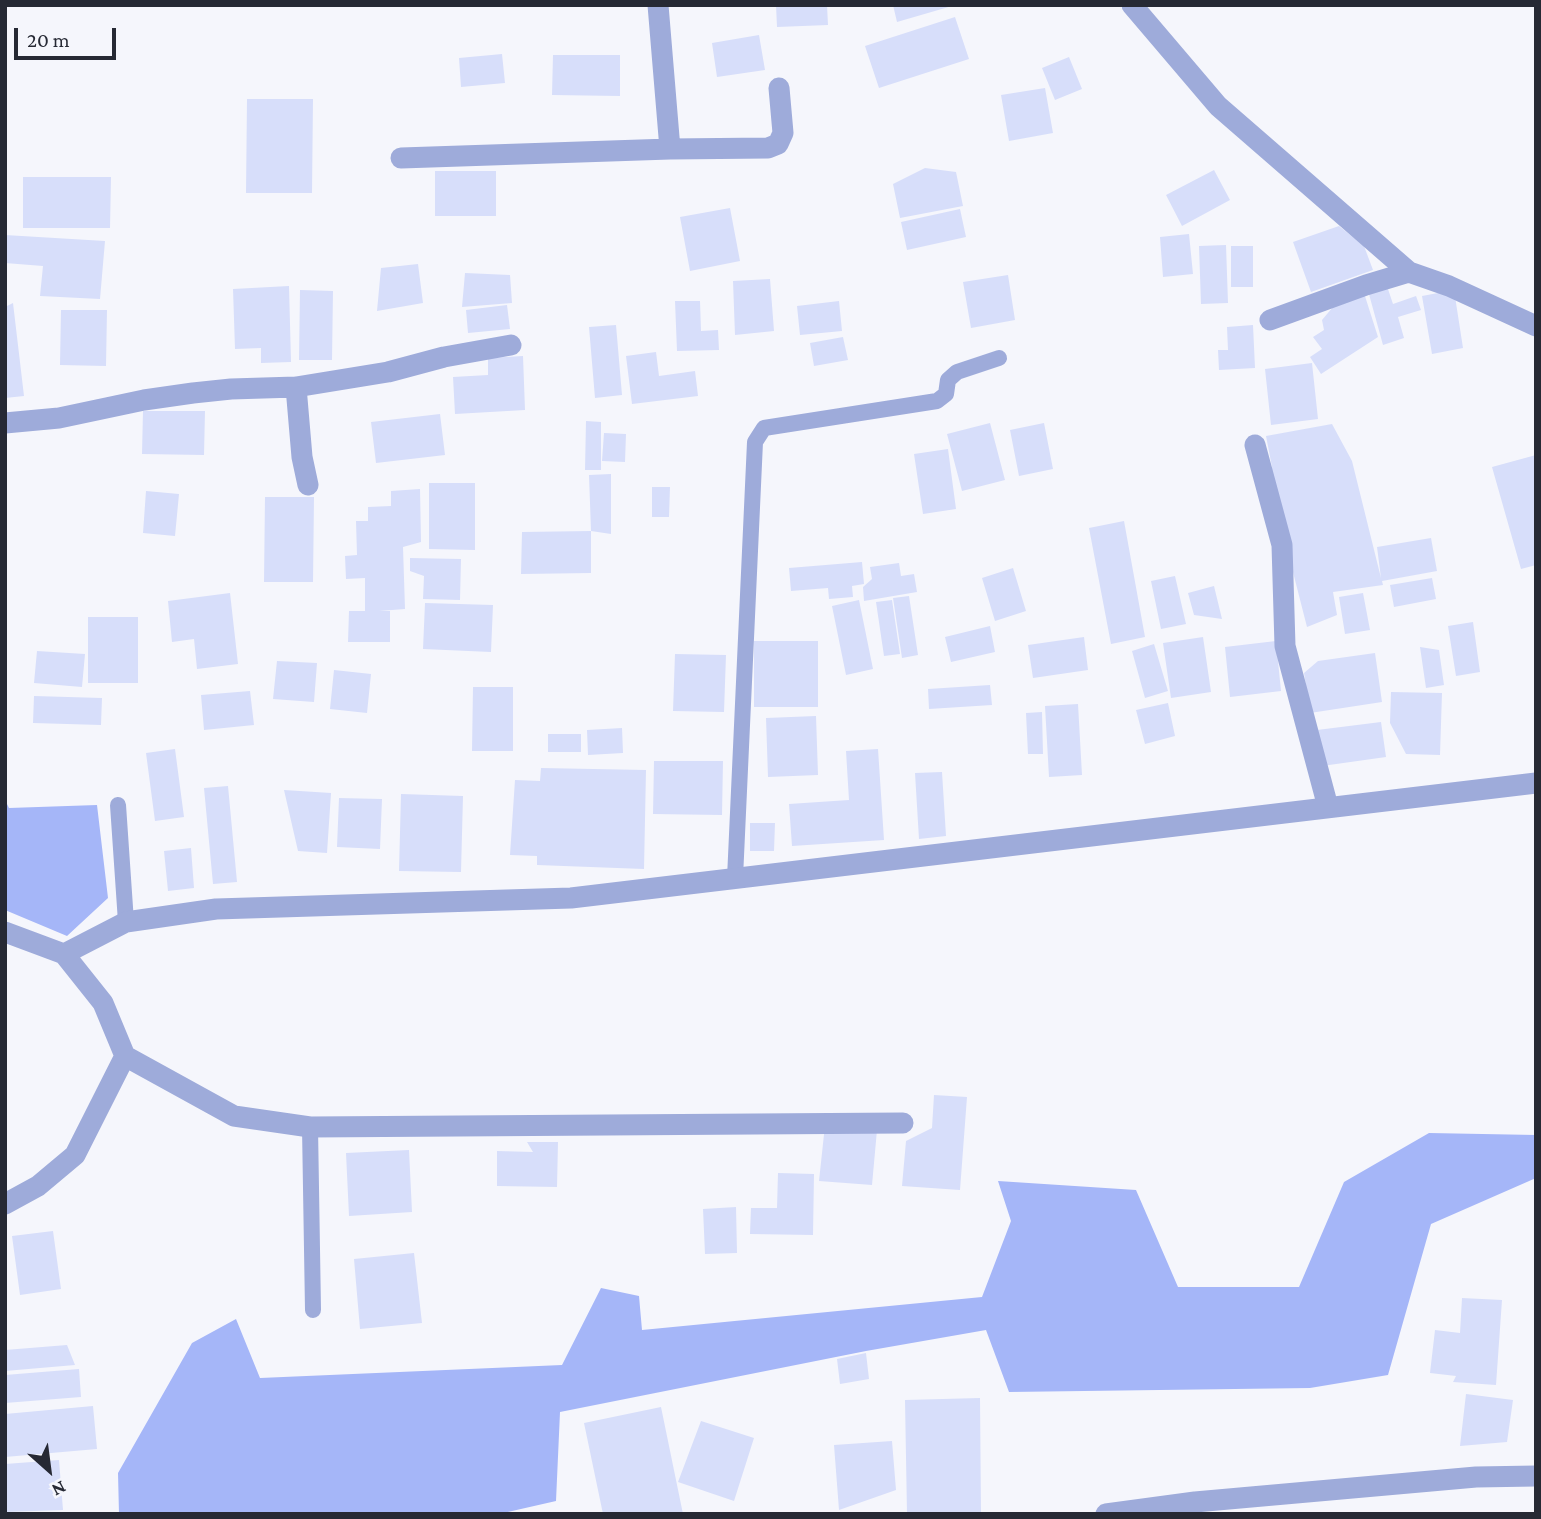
<!DOCTYPE html>
<style>
body{margin:0}
#map{position:relative;width:1541px;height:1519px;overflow:hidden;background:#f5f6fc;font-family:"Crimson Pro",serif}
canvas{display:block}
.frame{position:absolute;inset:0;border:7px solid #262934;pointer-events:none}
.north{position:absolute;left:14px;top:1435px;width:70px;height:70px;-webkit-text-stroke:5px #f5f6fc;paint-order:stroke;rotate:152deg;font-size:19px;font-weight:700;line-height:28px;text-align:center;color:#262934}
.north::after{content:'';display:block;margin:auto;width:24px;height:32px;background:#262934;clip-path:polygon(50% 0,100% 100%,50% 72%,0 100%)}
.scale{position:absolute;left:14px;top:28px;width:102px;height:32px;box-sizing:border-box;border:4px solid #262934;border-top:0;padding-left:9px;font-size:21px;line-height:24px;white-space:nowrap;color:#262934;-webkit-text-stroke:5px #f5f6fc;paint-order:stroke}
</style>
<div id="map">
<canvas width="1541" height="1519"></canvas>
<div class="frame"></div>
<div class="north">N</div>
<div class="scale">20 m</div>
</div>
<script>
const context = document.querySelector('canvas').getContext('2d');
context.lineJoin = 'round';
function fill(path, color) { context.fillStyle = color; context.fill(path, 'evenodd'); }
const shape = rows => new Path2D(rows.map(r => 'M' + r).join(''));
function trace(path, color, width, dash) { context.strokeStyle = color; context.lineWidth = width; context.lineCap = dash ? 'butt' : 'round'; context.setLineDash(dash || []); context.stroke(path); }
const water = shape([
 [5,800,9,808,97,805,108,898,67,936,5,910],
 [1429,1133,1536,1135,1536,1178,1431,1224,1388,1375,1310,1388,1009,1392,986,1330,866,1351,560,1412,556,1501,499,1514,119,1514,118,1473,192,1343,236,1319,260,1378,562,1365,601,1288,639,1296,642,1330,982,1297,1011,1221,998,1181,1136,1190,1178,1287,1299,1287,1344,1182]
]);
const building = shape([
 [776,5,827,5,828,25,777,27],
 [893,5,951,5,952,6,897,22],
 [955,17,969,59,879,88,865,46],
 [759,35,765,70,717,77,712,43],
 [502,54,505,83,461,87,459,58],
 [553,55,620,55,620,96,552,95],
 [1069,57,1082,89,1055,100,1042,68],
 [1045,88,1053,133,1009,141,1001,95],
 [247,99,313,99,312,193,246,193],
 [925,168,956,172,963,206,900,218,893,184],
 [1214,170,1230,200,1182,226,1166,195],
 [435,171,496,171,496,216,435,216],
 [23,177,111,177,110,228,23,228],
 [730,208,740,261,690,271,680,217],
 [960,209,966,237,907,250,901,222],
 [1339,226,1364,246,1373,270,1311,292,1293,242],
 [1189,234,1193,274,1163,277,1160,237],
 [5,235,105,241,100,299,40,296,43,266,5,263],
 [1226,245,1228,303,1201,304,1199,246],
 [1231,246,1253,246,1253,287,1231,287],
 [418,264,423,303,377,311,381,268],
 [465,273,510,275,512,303,462,307],
 [1008,275,1015,320,971,328,963,282],
 [770,279,774,331,735,335,733,281],
 [289,286,291,362,261,363,261,348,235,349,233,289],
 [1387,286,1393,304,1416,296,1421,310,1398,317,1404,338,1383,345,1367,287],
 [300,290,333,291,332,360,299,360],
 [1454,290,1463,348,1432,354,1422,296],
 [1364,293,1378,337,1321,374,1310,357,1322,349,1313,337,1324,330,1322,320,1338,301],
 [675,301,700,301,701,331,718,330,719,350,677,351],
 [839,301,842,331,800,335,797,306],
 [13,303,24,396,5,398,5,307],
 [507,305,510,329,468,333,466,310],
 [61,310,107,310,106,366,60,365],
 [616,325,622,395,595,398,589,327],
 [1253,325,1255,368,1219,370,1218,350,1228,350,1227,327],
 [843,337,848,360,814,366,810,343],
 [656,352,659,376,695,371,698,396,632,404,626,356],
 [523,356,525,410,455,414,453,377,488,375,488,358],
 [1312,363,1318,419,1271,425,1265,369],
 [143,411,205,411,204,455,142,454],
 [440,414,445,455,376,463,371,422],
 [586,421,601,422,601,470,585,470],
 [990,423,1005,480,962,491,947,434],
 [1044,423,1053,469,1019,476,1010,430],
 [1332,424,1352,461,1381,578,1377,547,1431,538,1437,571,1382,581,1383,585,1333,592,1337,615,1307,627,1270,482,1272,467,1266,436],
 [604,433,626,434,625,462,602,461],
 [948,449,956,509,923,514,914,454],
 [1536,455,1536,565,1521,569,1492,467],
 [611,474,611,534,591,531,589,475],
 [429,483,475,483,475,550,429,549],
 [652,487,670,487,669,517,652,517],
 [420,489,421,542,403,547,405,609,379,611,390,611,390,642,348,642,349,611,365,611,365,578,346,579,345,556,357,555,356,521,368,521,368,507,391,506,391,491],
 [146,491,179,494,175,536,143,533],
 [265,497,314,497,313,582,264,582],
 [1124,521,1145,637,1111,644,1089,528],
 [591,531,591,573,521,574,522,532],
 [410,558,461,559,460,600,423,599,424,576,410,571],
 [862,562,864,584,852,586,853,597,829,599,828,588,791,591,789,568],
 [899,563,901,576,914,574,917,592,864,601,863,587,872,579,870,567],
 [1013,568,1026,611,995,621,982,578],
 [1175,576,1186,624,1161,629,1151,581],
 [1432,578,1436,599,1394,607,1390,585],
 [1214,586,1222,619,1194,615,1188,593],
 [230,593,238,664,197,669,194,639,172,642,168,601],
 [1363,593,1370,630,1345,634,1339,597],
 [909,596,918,655,902,658,893,598],
 [859,600,873,669,846,675,832,606],
 [892,600,900,654,884,656,876,602],
 [425,603,493,605,491,652,423,649],
 [88,617,138,617,138,683,88,683],
 [1473,622,1480,672,1456,676,1448,626],
 [990,626,995,652,951,662,945,637],
 [1084,637,1088,670,1033,678,1028,645],
 [1203,637,1211,692,1171,698,1163,643],
 [754,641,818,641,818,707,754,707],
 [1276,641,1281,691,1230,697,1225,647],
 [1154,644,1168,691,1145,698,1132,651],
 [1420,647,1439,650,1444,685,1426,688],
 [37,651,85,654,82,687,34,683],
 [1375,653,1382,702,1310,713,1304,673,1318,661],
 [675,654,726,655,724,712,673,711],
 [277,661,317,663,314,702,273,699],
 [334,670,371,674,367,713,330,709],
 [990,685,992,705,929,709,928,689],
 [473,687,513,687,513,751,472,751],
 [250,691,254,725,204,730,201,695],
 [1391,692,1442,693,1440,755,1406,754,1390,723],
 [34,696,102,698,101,725,33,723],
 [1168,703,1175,736,1145,744,1136,710],
 [1078,704,1082,775,1049,777,1045,706],
 [1042,712,1043,754,1028,754,1026,713],
 [816,716,818,775,768,777,766,718],
 [1381,722,1386,757,1322,766,1317,730],
 [622,728,623,753,588,755,587,730],
 [548,734,581,734,581,752,548,752],
 [175,749,184,817,155,821,146,753],
 [878,749,884,840,792,846,789,804,849,800,846,751],
 [654,761,723,761,722,815,653,814],
 [541,768,646,770,644,869,537,865,537,856,510,855,515,780,540,781],
 [942,772,946,836,919,839,915,773],
 [228,786,237,882,213,884,204,788],
 [284,790,331,793,327,853,298,851],
 [401,794,463,796,461,872,399,871],
 [339,798,382,799,380,849,337,847],
 [750,823,775,823,774,851,750,851],
 [191,848,194,888,168,891,164,851],
 [934,1095,967,1097,960,1190,902,1186,906,1141,932,1128],
 [825,1125,877,1130,872,1185,819,1181],
 [527,1142,558,1142,557,1187,497,1186,497,1151,533,1152],
 [409,1150,412,1212,349,1216,346,1153],
 [778,1173,814,1174,813,1235,750,1234,751,1208,777,1208],
 [736,1207,737,1253,705,1254,703,1209],
 [53,1231,61,1289,20,1295,12,1236],
 [414,1253,422,1323,360,1329,354,1259],
 [1462,1298,1502,1300,1496,1385,1453,1382,1456,1376,1430,1373,1435,1330,1460,1333],
 [67,1345,75,1365,5,1371,5,1350],
 [866,1353,869,1379,840,1384,837,1359],
 [79,1369,81,1397,5,1403,5,1375],
 [1466,1394,1513,1400,1507,1442,1460,1446],
 [980,1398,981,1514,907,1514,905,1400],
 [93,1406,97,1449,5,1457,5,1414],
 [661,1407,683,1514,603,1514,584,1423],
 [701,1421,754,1438,734,1501,678,1482],
 [892,1441,896,1490,839,1510,834,1445],
 [59,1460,63,1510,5,1512,5,1464]
]);
const lane = shape([
 [118,805,126,922],
 [735,878,755,442,764,428,937,401,946,394,948,380,957,372,999,358],
 [310,1127,313,1310]
]);
const street = shape([
 [1132,5,1218,106,1409,272,1449,286,1536,326],
 [670,149,768,148,778,144,783,133,779,88],
 [401,158,670,149,658,5],
 [1270,320,1366,285,1409,272],
 [296,387,302,457,308,485],
 [5,423,59,418,144,400,193,393,231,389,296,387,388,372,444,357,511,345],
 [1255,445,1282,545,1285,646,1328,807],
 [5,932,64,954,103,1003,125,1056,75,1155,38,1186,5,1204],
 [64,954,126,922,216,909,571,898,1536,783],
 [125,1056,234,1116,310,1127,903,1123],
 [1106,1514,1195,1502,1476,1477,1536,1476]
]);
fill(water, '#a5b6f8');
fill(building, '#d7defa');
trace(lane, '#9eabda', 16);
trace(street, '#9eabda', 21);
</script>
